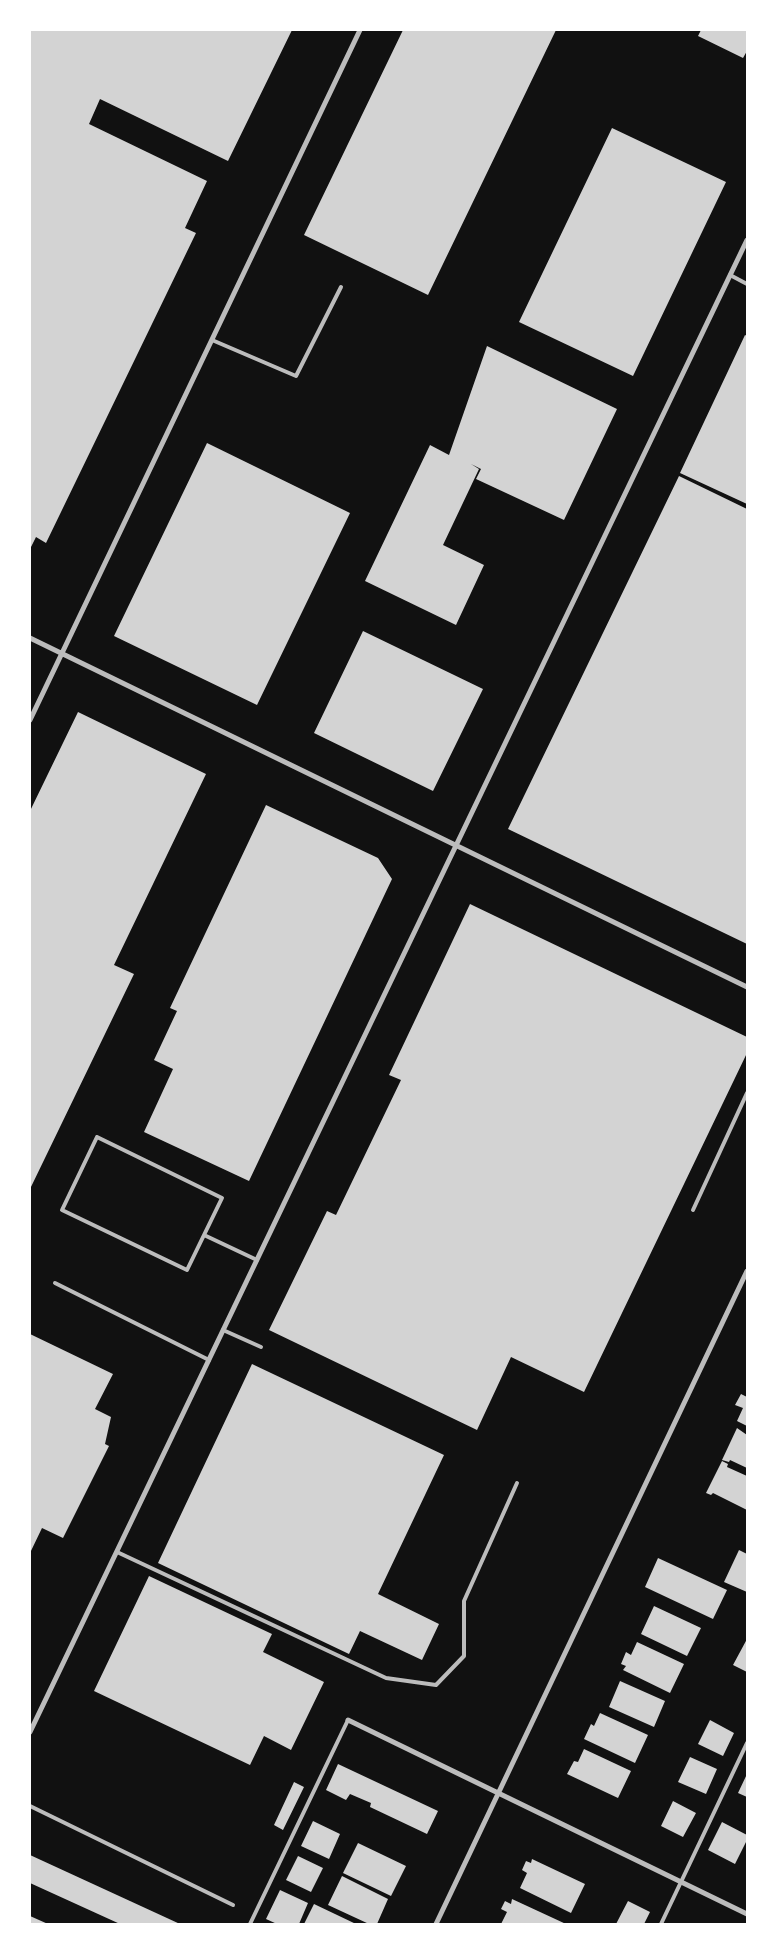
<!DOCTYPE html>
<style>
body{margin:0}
#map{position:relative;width:777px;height:1954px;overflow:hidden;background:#111;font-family:Commissioner,sans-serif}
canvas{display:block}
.frame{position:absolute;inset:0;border:31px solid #fff;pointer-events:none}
</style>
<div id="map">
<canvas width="777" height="1954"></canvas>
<div class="frame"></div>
</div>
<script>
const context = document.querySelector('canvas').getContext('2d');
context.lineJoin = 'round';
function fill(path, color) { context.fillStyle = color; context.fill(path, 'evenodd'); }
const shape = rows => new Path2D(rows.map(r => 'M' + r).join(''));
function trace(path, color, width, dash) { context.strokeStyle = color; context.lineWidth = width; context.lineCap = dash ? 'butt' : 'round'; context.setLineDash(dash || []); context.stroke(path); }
const building = shape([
 [30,30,292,30,228,161,100,99,89,124,207,181,185,228,196,233,46,543,36,537,30,549],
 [403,30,556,30,428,295,304,235],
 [701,30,747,30,747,51,743,58,698,36],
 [612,128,726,182,633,376,519,322],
 [745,335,747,336,747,504,680,473],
 [487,346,617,409,564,520,476,479,481,469,471,464,479,469,443,545,484,565,456,625,365,581,430,445,449,455],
 [207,443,350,513,257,705,114,636],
 [679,476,747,509,747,944,508,829],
 [363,631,483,689,433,791,314,733],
 [78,712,206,774,114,965,134,974,30,1189,30,811],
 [266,805,378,858,392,879,249,1181,144,1132,173,1069,154,1060,177,1011,170,1008],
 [470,904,747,1037,747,1053,584,1392,511,1357,477,1430,269,1330,327,1211,336,1215,401,1080,389,1075],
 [30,1334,113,1374,95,1409,111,1417,105,1444,109,1446,63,1538,42,1528,30,1553],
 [252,1364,444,1455,378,1594,439,1624,422,1660,360,1631,349,1654,158,1563],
 [741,1394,747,1397,747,1426,737,1421,743,1408,735,1405],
 [737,1428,747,1435,747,1468,730,1460,729,1462,722,1460],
 [722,1461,728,1464,727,1467,747,1476,747,1510,713,1493,711,1495,706,1493],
 [739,1550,747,1554,747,1592,724,1582],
 [658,1558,727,1590,713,1619,645,1587],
 [149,1576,272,1634,263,1652,324,1682,291,1750,264,1736,250,1765,94,1691],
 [654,1606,701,1628,687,1656,641,1634],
 [747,1639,747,1672,733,1665],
 [637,1642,684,1664,670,1693,623,1670,626,1666,621,1664,626,1652,631,1655],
 [620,1681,665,1701,654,1727,609,1707],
 [600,1713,648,1735,635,1763,584,1739,591,1724,594,1726],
 [710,1720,734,1733,723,1756,698,1744],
 [584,1749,631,1771,618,1798,567,1774,574,1761,578,1762],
 [690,1757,717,1769,706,1794,678,1782],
 [338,1764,438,1811,427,1834,370,1807,371,1803,350,1794,346,1800,326,1790],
 [747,1774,747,1797,738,1793],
 [294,1782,304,1787,283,1830,274,1825],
 [673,1801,696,1813,683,1837,661,1826],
 [313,1821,340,1834,329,1859,301,1846],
 [722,1822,747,1835,747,1840,735,1864,708,1850],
 [358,1843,406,1866,391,1896,343,1873],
 [30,1855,180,1924,120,1924,30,1883],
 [298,1856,323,1868,311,1892,286,1880],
 [532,1859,585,1884,571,1913,520,1888,527,1873,522,1870,526,1861,531,1863],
 [342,1876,388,1899,377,1924,369,1924,328,1905],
 [280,1890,308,1903,299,1924,277,1924,266,1919],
 [512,1899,566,1924,501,1924,507,1912,501,1909,505,1901,511,1904],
 [628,1901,650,1912,644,1924,616,1924],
 [314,1904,356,1924,304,1924],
 [30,1916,48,1924,30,1924]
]);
const service = shape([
 [730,275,747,284],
 [212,340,296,376,341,287],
 [97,1137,222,1198,187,1270,62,1210,97,1137],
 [693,1210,747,1093],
 [204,1235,257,1260],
 [55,1283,209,1360],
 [223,1330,261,1347],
 [117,1552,386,1678,436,1685,464,1656,464,1601,517,1483],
 [30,1806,233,1905],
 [250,1924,348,1720],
 [661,1924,747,1743]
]);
const minor = shape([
 [30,638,747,987],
 [30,720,360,30],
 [348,1720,747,1914],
 [30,1732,747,240],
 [436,1924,747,1271]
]);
fill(building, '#d3d3d3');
trace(service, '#bcbcbc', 4);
trace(minor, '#bcbcbc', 5);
</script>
